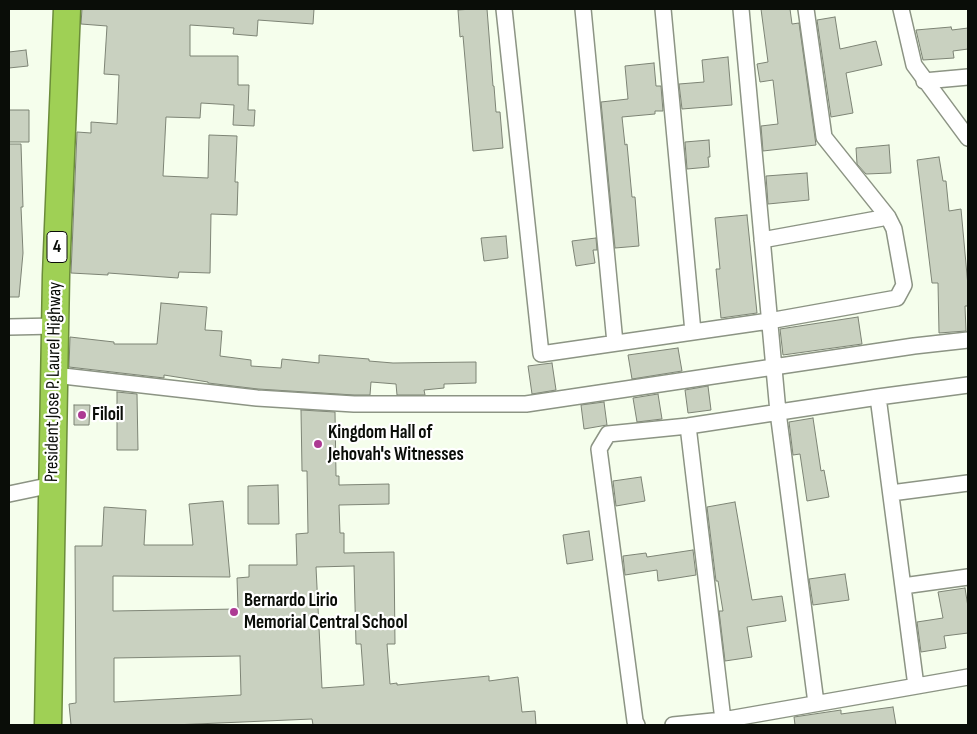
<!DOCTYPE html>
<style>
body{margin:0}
#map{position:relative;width:977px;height:734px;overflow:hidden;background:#f5feec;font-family:"Sofia Sans Condensed",sans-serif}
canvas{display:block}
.frame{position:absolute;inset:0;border:10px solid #0a0d08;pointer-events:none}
</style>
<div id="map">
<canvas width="977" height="734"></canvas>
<div class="frame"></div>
</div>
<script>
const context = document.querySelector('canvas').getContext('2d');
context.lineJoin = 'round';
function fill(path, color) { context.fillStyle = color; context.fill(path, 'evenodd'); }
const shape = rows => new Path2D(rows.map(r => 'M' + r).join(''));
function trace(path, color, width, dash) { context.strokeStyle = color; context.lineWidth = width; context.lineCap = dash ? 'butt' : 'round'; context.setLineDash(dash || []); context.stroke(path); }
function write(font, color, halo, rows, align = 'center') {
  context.font = font + ' "Sofia Sans Condensed",sans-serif'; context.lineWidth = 4.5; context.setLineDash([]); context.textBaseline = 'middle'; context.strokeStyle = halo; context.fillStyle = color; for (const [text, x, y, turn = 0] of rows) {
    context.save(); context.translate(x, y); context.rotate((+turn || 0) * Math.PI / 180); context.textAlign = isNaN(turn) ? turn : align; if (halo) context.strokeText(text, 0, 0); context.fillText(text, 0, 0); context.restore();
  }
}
const building = shape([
 [82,9,314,9,313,24,258,20,257,36,233,34,234,28,190,25,190,56,238,56,238,85,249,85,248,110,255,110,254,126,233,125,234,105,201,103,200,118,166,117,163,176,208,178,209,135,237,136,235,182,238,182,237,215,211,214,210,273,179,272,178,278,108,273,108,275,71,273,77,132,91,133,91,122,117,124,119,75,104,74,107,26,81,24,82,9],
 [472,9,487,9,493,86,494,86,496,112,500,112,503,148,473,151,463,36,460,37,458,10,472,9],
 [761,9,790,9,792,24,799,23,816,145,763,151,761,126,778,124,773,80,760,82,757,64,768,62,761,9],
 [835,17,840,49,876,41,882,65,846,73,853,113,831,117,817,20,835,17],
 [951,27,952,30,968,28,968,49,953,51,954,58,923,60,916,30,951,27],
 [26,50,28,66,9,68,9,52,26,50],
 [728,57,732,105,682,109,679,84,704,82,702,60,728,57],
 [654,63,656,86,661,86,663,111,655,111,655,114,622,117,625,145,627,144,632,197,635,197,639,246,615,248,601,102,628,99,625,66,654,63],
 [9,110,29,110,29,142,9,142,9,110],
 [709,140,710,157,708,157,709,167,687,169,685,142,709,140],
 [9,144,21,144,23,207,21,207,23,253,19,297,9,297,9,144],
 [889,145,891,173,866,174,857,164,856,148,889,145],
 [939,157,943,181,946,181,949,211,961,209,968,286,968,306,965,306,966,331,939,333,938,283,932,283,917,160,939,157],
 [807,173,809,200,768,204,766,176,807,173],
 [747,215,757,313,721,318,716,269,720,269,715,218,747,215],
 [506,236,508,258,484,261,481,238,506,236],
 [596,238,597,250,593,250,595,263,576,266,572,241,596,238],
 [161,303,207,307,205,330,222,331,220,356,251,360,251,366,281,368,282,359,319,363,319,355,369,359,369,361,393,363,476,362,476,383,444,384,444,388,424,390,425,395,397,395,396,384,371,382,370,395,354,395,258,389,208,383,208,382,164,375,164,378,69,367,70,337,114,342,114,344,157,344,161,303],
 [858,317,862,344,783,355,780,329,858,317],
 [678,348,682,371,632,379,628,355,678,348],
 [552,363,556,390,532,394,528,366,552,363],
 [708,386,711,410,688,413,685,390,708,386],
 [117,392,137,394,138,450,117,450,117,392],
 [658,394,662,419,637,422,633,398,658,394],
 [604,402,607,425,584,429,581,405,604,402],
 [74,405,90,405,89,425,74,425,74,405],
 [301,410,335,412,336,476,339,476,339,485,389,484,389,504,339,505,340,533,344,533,344,553,394,552,395,644,387,644,390,684,397,683,397,685,489,676,489,681,518,677,522,712,535,711,536,725,313,725,312,719,173,725,71,725,69,704,76,703,75,546,102,546,104,507,146,510,144,545,193,545,189,504,223,501,230,577,113,576,113,611,238,609,237,578,249,577,249,565,297,565,296,534,308,533,307,471,302,471,301,410],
 [354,566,356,644,361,644,364,685,322,688,316,567,354,566],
 [240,656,241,695,114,702,114,658,240,656],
 [813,418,821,471,824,470,829,497,807,501,800,454,793,455,789,422,813,418],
 [641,477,645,501,616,506,613,481,641,477],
 [278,485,279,524,248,524,248,486,278,485],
 [735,502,752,600,782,596,786,621,747,627,752,657,725,661,719,611,723,611,718,581,716,581,707,507,735,502],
 [589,531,593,560,567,564,563,535,589,531],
 [693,550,696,575,658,581,657,570,625,575,623,556,646,553,647,557,693,550],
 [845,574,849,600,813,605,809,579,845,574],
 [965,588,968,607,968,633,944,636,946,648,921,652,917,622,943,618,938,592,965,588],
 [893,707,896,725,795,725,794,717,841,710,841,714,893,707]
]);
const street = shape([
 [504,9,541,354,769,321,897,298,904,285,894,229,888,217,824,137,806,9],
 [583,9,615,343],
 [663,9,693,332],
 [741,9,778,412,816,703],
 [901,9,914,65,968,138],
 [924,81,968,77],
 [762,240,888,217],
 [9,327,55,326],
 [54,375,257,398,354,404,526,404,914,346,968,340],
 [878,397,916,686],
 [688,426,723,720],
 [891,493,968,483],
 [9,494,52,485],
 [903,586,968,577],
 [637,725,635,721,599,449,608,434,688,426,878,397,968,385],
 [673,725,723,720,968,677]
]);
const highway = shape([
 [48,725,56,275,67,9]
]);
const markers = [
 [82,415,5,"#ad3a93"],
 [318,444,5,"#ad3a93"],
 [234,612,5,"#ad3a93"]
];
const shields = [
 [57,247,20]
];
const shieldNames = [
 ["4",57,247]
];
const streetNames = [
 ["President Jose P. Laurel Highway",54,382,-89]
];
const poiNames = [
 ["Filoil",92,415],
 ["Kingdom Hall of",328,433],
 ["Jehovah's Witnesses",328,455],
 ["Bernardo Lirio",244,601],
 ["Memorial Central School",244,623]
];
fill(building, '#c9d1c0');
trace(building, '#7d8475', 1);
trace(street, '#8c9484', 18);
trace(highway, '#6b8c3a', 29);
trace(street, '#fff', 15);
trace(highway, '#9fd055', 26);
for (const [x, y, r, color] of markers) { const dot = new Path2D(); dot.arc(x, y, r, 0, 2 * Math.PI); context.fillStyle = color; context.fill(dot); trace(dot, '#fff', 2); }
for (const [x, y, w] of shields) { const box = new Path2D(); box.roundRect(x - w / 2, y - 15.5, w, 31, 4); context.fillStyle = '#fff'; context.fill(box); trace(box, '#0a0d08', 1); }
write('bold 18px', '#0a0d08', null, shieldNames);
write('19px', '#0a0d08', '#fff', streetNames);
write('bold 19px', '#0a0d08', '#fff', poiNames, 'left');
</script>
